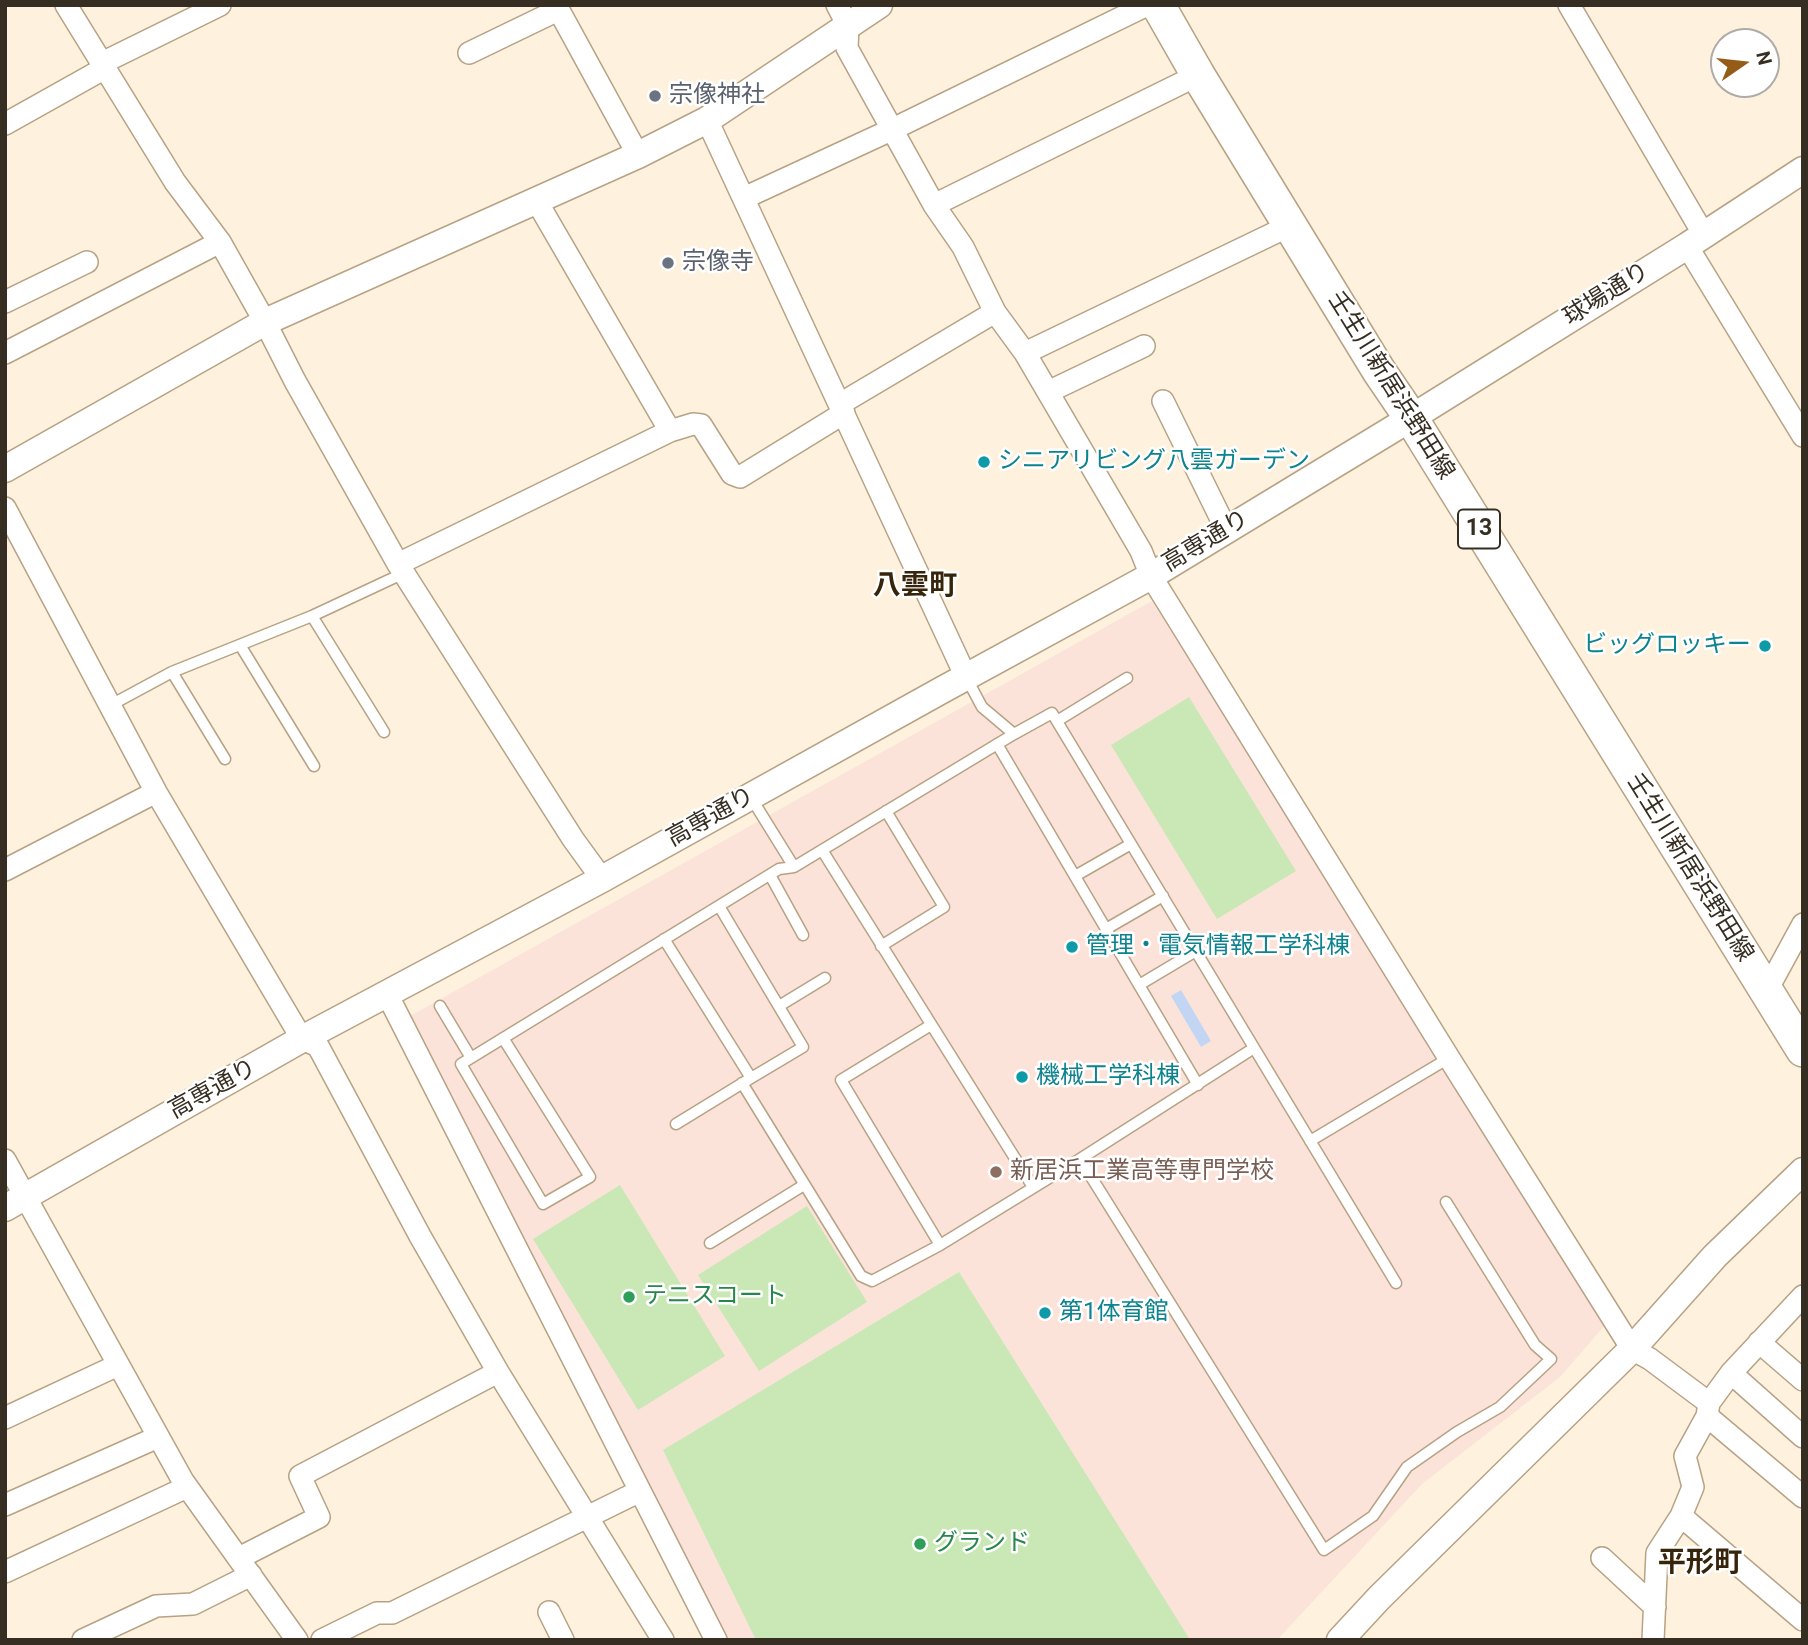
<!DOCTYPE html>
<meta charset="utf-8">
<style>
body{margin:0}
#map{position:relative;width:1808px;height:1645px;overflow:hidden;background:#fef1de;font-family:Roboto,sans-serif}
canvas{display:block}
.frame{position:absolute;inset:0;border:7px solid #362e22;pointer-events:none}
.north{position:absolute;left:1710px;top:28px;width:70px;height:70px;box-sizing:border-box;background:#fff;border:2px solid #afaba7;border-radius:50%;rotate:76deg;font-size:19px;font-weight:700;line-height:28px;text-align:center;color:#362e22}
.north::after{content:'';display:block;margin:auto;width:24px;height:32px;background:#955c19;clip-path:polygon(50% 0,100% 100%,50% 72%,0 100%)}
</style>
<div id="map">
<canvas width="1808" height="1645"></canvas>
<div class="frame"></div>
<div class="north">N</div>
</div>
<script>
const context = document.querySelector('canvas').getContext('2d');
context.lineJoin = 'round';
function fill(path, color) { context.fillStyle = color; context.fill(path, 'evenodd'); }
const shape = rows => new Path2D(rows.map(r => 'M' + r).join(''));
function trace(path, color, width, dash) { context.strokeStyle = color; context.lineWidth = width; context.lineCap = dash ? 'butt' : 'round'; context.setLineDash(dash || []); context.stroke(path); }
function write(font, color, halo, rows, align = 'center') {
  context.font = font + ' Roboto,"Noto Sans JP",sans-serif'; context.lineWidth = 5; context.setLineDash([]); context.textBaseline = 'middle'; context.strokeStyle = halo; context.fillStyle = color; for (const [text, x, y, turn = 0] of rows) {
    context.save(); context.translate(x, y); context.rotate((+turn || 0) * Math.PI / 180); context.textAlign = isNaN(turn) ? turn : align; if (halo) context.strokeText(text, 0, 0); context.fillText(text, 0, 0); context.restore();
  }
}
const education = shape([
 [1152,601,1605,1325,1560,1377,1422,1484,1277,1640,723,1640,405,1019]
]);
const green = shape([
 [1189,697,1296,871,1217,919,1111,745],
 [620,1185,725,1356,638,1410,533,1239],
 [807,1206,867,1302,759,1371,698,1275],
 [959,1272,1189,1638,1187,1640,756,1640,663,1450]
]);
const water = shape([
 [1181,990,1211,1041,1201,1047,1171,996]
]);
const service = shape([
 [312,616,384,732],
 [240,645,314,766],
 [172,672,225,759],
 [109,706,172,672,312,616,404,573],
 [1057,721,1127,678],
 [1014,734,1052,713,1396,1283],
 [997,744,1139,985,1196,951],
 [750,796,794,867,1014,734,982,707,966,677],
 [822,850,1033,1187],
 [770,875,803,935],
 [1075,876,1131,844],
 [719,906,803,1047,751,1078],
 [1106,929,1163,896],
 [664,939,751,1078,676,1124],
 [881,946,944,907,886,811],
 [1139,985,1198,1085],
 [440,1006,471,1058],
 [779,1006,825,978],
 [503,1038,590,1177,543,1204,461,1064,779,869,794,867],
 [742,1083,861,1276,872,1281,940,1245,841,1080,931,1025],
 [1310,1141,1449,1058],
 [1080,1159,1254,1048],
 [710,1243,804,1185],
 [940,1245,1080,1159,1324,1550,1373,1516,1407,1467,1457,1432,1500,1407,1551,1359,1535,1345,1446,1202]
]);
const minor = shape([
 [66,5,175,182,220,242,265,322,295,381,398,564,573,839,602,879],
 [556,5,638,155],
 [837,5,848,26,847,48,934,205,963,247,995,312,1025,353,1141,551,1151,576,1449,1058,1632,1349,1650,1359,1709,1403],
 [1569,5,1704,235],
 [469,53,558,10],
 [102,63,220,5],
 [707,120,966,677],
 [5,124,105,68],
 [744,198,893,129,1147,5],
 [536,200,670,431],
 [934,205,1198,75],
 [1687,246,1803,436],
 [5,302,87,262],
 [5,353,220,242],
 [1025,353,1291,225],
 [1048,392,1144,346],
 [1163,401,1226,529],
 [840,404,995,312],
 [5,508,156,792,302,1039,318,1046,420,1236,498,1372,663,1640],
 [398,564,670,431,693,424,701,425,732,474,740,477,844,413],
 [5,870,156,792],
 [1766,992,1803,924],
 [387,994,716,1640],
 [5,1160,183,1481,297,1640],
 [1803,1296,1731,1373,1709,1403,1707,1416,1685,1456,1693,1487,1681,1516,1803,1620],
 [1759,1342,1803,1380],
 [1731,1373,1803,1437],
 [1707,1416,1803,1497],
 [5,1418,118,1365],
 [5,1505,158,1437],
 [239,1558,319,1517,300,1476,498,1372],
 [1602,1558,1655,1607],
 [5,1572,187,1487],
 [549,1612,563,1640],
 [83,1640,156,1606,193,1604,251,1575],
 [322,1640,377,1613,392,1613,640,1491],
 [1653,1640,1657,1553,1681,1516]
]);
const tertiary = shape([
 [5,469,265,322,638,155,707,120,879,5],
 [5,1208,302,1039,602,879,942,690,1151,576,1411,418,1687,246,1803,170],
 [1340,1640,1379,1598,1632,1349,1715,1256,1803,1171]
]);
const primary = shape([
 [1158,5,1198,75,1379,371,1411,418,1803,1050]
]);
const markers = [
 [655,96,7,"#6b7280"],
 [668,263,7,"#6b7280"],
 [984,462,7,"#0f9aa8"],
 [1765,646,7,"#0f9aa8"],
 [1072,947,7,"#0f9aa8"],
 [1022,1077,7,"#0f9aa8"],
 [996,1172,7,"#8d6e63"],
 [629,1297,7,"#2e9e5b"],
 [1045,1313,7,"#0f9aa8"],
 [920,1544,7,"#2e9e5b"]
];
const shields = [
 [1479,529,42]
];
const shieldNames = [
 ["13",1479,529]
];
const worshipNames = [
 ["宗像神社",669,96],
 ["宗像寺",682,263]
];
const streetNames = [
 ["球場通り",1607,295,-32],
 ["壬生川新居浜野田線",1390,386,58],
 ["高専通り",1206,542,-31],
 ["高専通り",711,818,-29],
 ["壬生川新居浜野田線",1689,868,58],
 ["高専通り",213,1090,-29]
];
const cultureNames = [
 ["シニアリビング八雲ガーデン",998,462],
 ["ビッグロッキー",1751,646,"right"],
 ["管理・電気情報工学科棟",1086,947],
 ["機械工学科棟",1036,1077],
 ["第1体育館",1059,1313]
];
const educationNames = [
 ["新居浜工業高等専門学校",1010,1172]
];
const leisureNames = [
 ["テニスコート",643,1297],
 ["グランド",934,1544]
];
const quarterNames = [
 ["八雲町",915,587],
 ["平形町",1700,1564]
];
fill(education, '#fce3da');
fill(green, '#cae8b5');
fill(water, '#c2d6f3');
trace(service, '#b7a284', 13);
trace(minor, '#b7a284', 24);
trace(tertiary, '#b7a284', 29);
trace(primary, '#b7a284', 36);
trace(service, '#fff', 10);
trace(minor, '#fff', 21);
trace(tertiary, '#fff', 26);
trace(primary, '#fff', 33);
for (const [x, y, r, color] of markers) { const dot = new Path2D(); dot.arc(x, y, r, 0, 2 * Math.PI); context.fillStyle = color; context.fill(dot); trace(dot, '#fff', 2.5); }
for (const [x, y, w] of shields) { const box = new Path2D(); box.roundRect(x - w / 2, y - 19.5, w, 39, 5); context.fillStyle = '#fff'; context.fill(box); trace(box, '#362e22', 2); }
write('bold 23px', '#362e22', null, shieldNames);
write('24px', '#5b616d', '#fff', worshipNames, 'left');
write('24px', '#362e22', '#fff', streetNames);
write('24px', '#0d838f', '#fff', cultureNames, 'left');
write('24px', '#785e54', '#fff', educationNames, 'left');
write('24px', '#27864d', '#fff', leisureNames, 'left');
write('bold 28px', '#36250a', '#fff', quarterNames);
</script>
